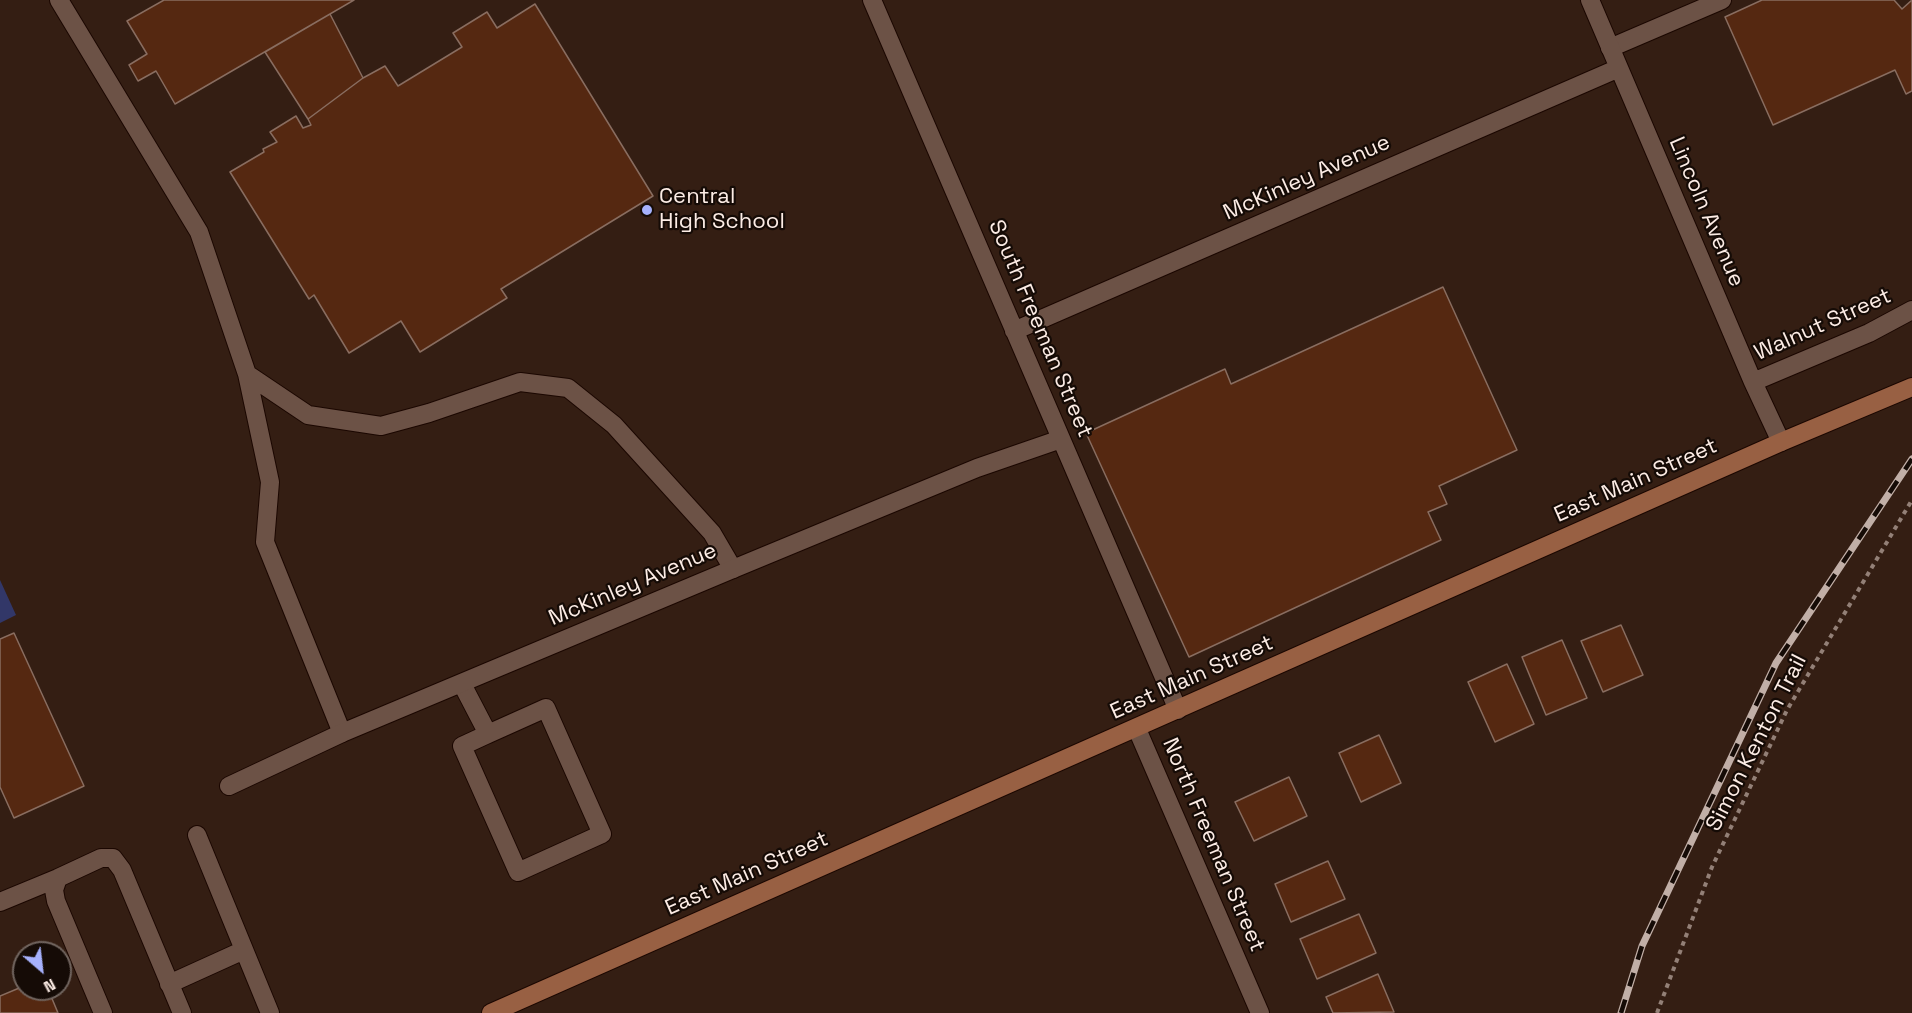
<!DOCTYPE html>
<style>
body{margin:0}
#map{position:relative;width:1912px;height:1013px;overflow:hidden;background:#341e13;font-family:"Space Grotesk",sans-serif}
canvas{display:block}
.north{position:absolute;left:12px;top:941px;width:60px;height:60px;box-sizing:border-box;background:#150b06;border:2px solid #71655f;border-radius:50%;rotate:152deg;font-size:16px;font-weight:700;line-height:24px;text-align:center;color:#fcece5}
.north::after{content:'';display:block;margin:auto;width:21px;height:27px;background:#a6b1fc;clip-path:polygon(50% 0,100% 100%,50% 72%,0 100%)}
</style>
<div id="map">
<canvas width="1912" height="1013"></canvas>
<div class="north">N</div>
</div>
<script>
const context = document.querySelector('canvas').getContext('2d');
context.lineJoin = 'round';
function fill(path, color) { context.fillStyle = color; context.fill(path, 'evenodd'); }
const shape = rows => new Path2D(rows.map(r => 'M' + r).join(''));
function trace(path, color, width, dash) { context.strokeStyle = color; context.lineWidth = width; context.lineCap = dash ? 'butt' : 'round'; context.setLineDash(dash || []); context.stroke(path); }
function write(font, color, halo, rows, align = 'center') {
  context.font = font + ' "Space Grotesk",sans-serif'; context.lineWidth = 4.5; context.setLineDash([]); context.textBaseline = 'middle'; context.strokeStyle = halo; context.fillStyle = color; for (const [text, x, y, turn = 0] of rows) {
    context.save(); context.translate(x, y); context.rotate((+turn || 0) * Math.PI / 180); context.textAlign = isNaN(turn) ? turn : align; if (halo) context.strokeText(text, 0, 0); context.fillText(text, 0, 0); context.restore();
  }
}
const green = shape([
 [0,580,16,615,0,623]
]);
const building = shape([
 [164,0,354,0,175,104,156,71,138,81,129,65,147,54,127,21,164,0],
 [1762,0,1894,0,1902,9,1912,0,1912,91,1906,94,1895,70,1773,125,1725,17,1762,0],
 [535,4,653,196,501,289,507,298,420,352,401,321,349,353,314,295,309,299,230,172,264,152,263,149,277,142,270,132,296,116,303,128,311,125,308,119,363,78,385,66,398,86,462,47,453,33,487,12,497,28,535,4],
 [330,14,363,78,308,119,265,52,330,14],
 [1443,287,1517,450,1439,486,1447,504,1428,512,1441,540,1189,657,1086,433,1225,369,1231,384,1443,287],
 [1621,625,1643,675,1603,692,1581,641,1621,625],
 [14,633,84,786,14,818,0,787,0,639,14,633],
 [1562,640,1587,698,1546,715,1522,657,1562,640],
 [1507,664,1534,724,1495,742,1468,682,1507,664],
 [1379,735,1401,783,1361,802,1339,753,1379,735],
 [1289,777,1307,816,1254,841,1235,802,1289,777],
 [1328,861,1345,899,1291,922,1275,884,1328,861],
 [1359,914,1376,953,1317,979,1300,939,1359,914],
 [1378,974,1394,1012,1333,1013,1326,997,1378,974],
 [24,986,24,989,48,989,58,1013,0,1013,0,996,24,986]
]);
const path = shape([
 [1657,1013,1712,867,1787,710,1912,500]
]);
const lane = shape([
 [59,0,199,232,247,374,308,415,381,426,429,413,520,382,568,388,614,425,712,533,733,569],
 [1610,48,1722,0],
 [247,374,270,482,265,542,342,733],
 [462,684,488,734,462,746,518,872,602,834,546,708,488,734],
 [197,835,270,1013],
 [0,902,58,878],
 [169,984,244,950],
 [103,1013,56,901,54,890,58,878,101,858,113,858,122,870,182,1013]
]);
const street = shape([
 [872,0,1178,710],
 [1590,0,1753,382,1781,442],
 [1014,331,1619,68],
 [1753,382,1869,333,1912,310],
 [1137,729,1260,1013],
 [229,786,342,733,733,569,977,468,1061,439]
]);
const secondary = shape([
 [491,1013,1781,442,1912,387]
]);
const rail = shape([
 [1621,1013,1642,946,1776,663,1912,459]
]);
const markers = [
 [647,210,6,"#a6b1fc"]
];
const streetNames = [
 ["McKinley Avenue",1307,178,-24],
 ["Lincoln Avenue",1706,212,67],
 ["Walnut Street",1823,325,-24],
 ["South Freeman Street",1040,329,67],
 ["East Main Street",1636,481,-24],
 ["McKinley Avenue",633,585,-23],
 ["East Main Street",1192,678,-24],
 ["Simon Kenton Trail",1757,743,-63],
 ["North Freeman Street",1213,845,67],
 ["East Main Street",747,874,-24]
];
const poiNames = [
 ["Central",659,197],
 ["High School",659,222]
];
fill(green, '#323768');
fill(building, '#552811');
trace(building, '#896d60', 1.5);
trace(lane, '#1b0701', 20);
trace(street, '#1b0701', 20);
trace(secondary, '#1b0701', 20);
trace(path, '#938077', 4, [4.5, 4.5]);
trace(lane, '#6c5246', 18);
trace(street, '#6c5246', 18);
trace(secondary, '#986043', 18);
trace(rail, '#c1afa7', 7);
trace(rail, '#150b06', 4.5, [14]);
for (const [x, y, r, color] of markers) { const dot = new Path2D(); dot.arc(x, y, r, 0, 2 * Math.PI); context.fillStyle = color; context.fill(dot); trace(dot, '#150b06', 2); }
write('22px', '#fcece5', '#150b06', streetNames);
write('22px', '#fcece5', '#150b06', poiNames, 'left');
</script>
